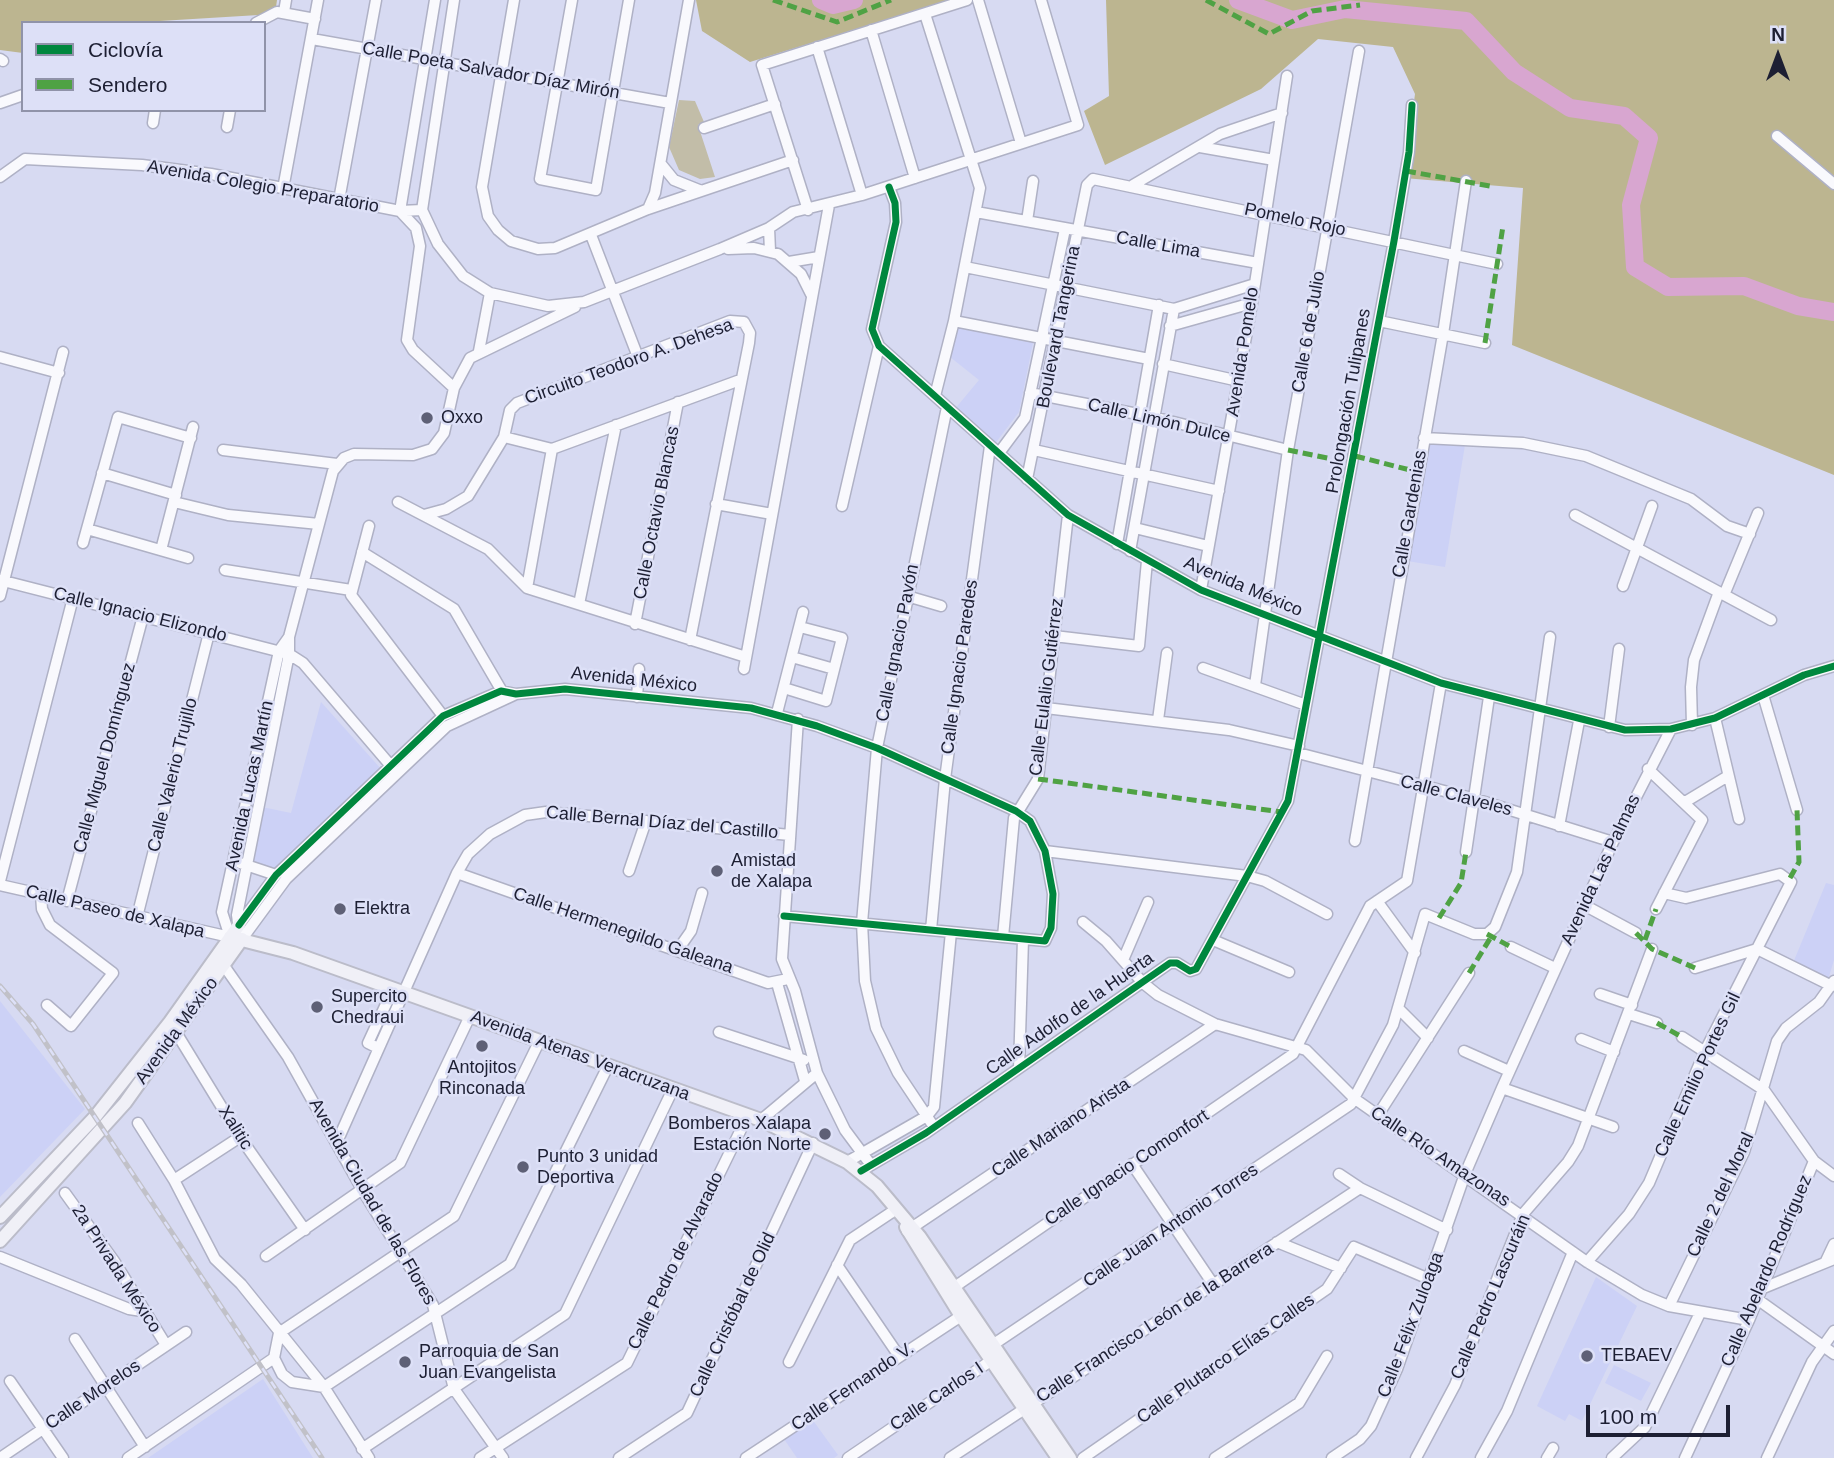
<!DOCTYPE html>
<meta charset="utf-8">
<style>
body{margin:0}
#map{position:relative;width:1834px;height:1458px;overflow:hidden;background:#d7daf2;font-family:Arial,sans-serif}
canvas{display:block}
.legend{position:absolute;left:21px;top:21px;width:245px;height:91px;box-sizing:border-box;background:#dde0f7;border:2px solid #9093a9;margin:0;padding:9px 12px;list-style:none;font-size:21px;color:#1d1f33}
.legend li{display:flex;align-items:center;gap:14px;height:35px}
.legend b{width:35px;border:2px solid #9093a9}
.north{position:absolute;left:1743px;top:21px;width:70px;height:70px;-webkit-text-stroke:5px #dde0f7;paint-order:stroke;rotate:0deg;font-size:19px;font-weight:700;line-height:28px;text-align:center;color:#1d1f33}
.north::after{content:'';display:block;margin:auto;width:24px;height:32px;background:#1d1f33;clip-path:polygon(50% 0,100% 100%,50% 72%,0 100%)}
.scale{position:absolute;left:1586px;top:1405px;width:144px;height:32px;box-sizing:border-box;border:4px solid #1d1f33;border-top:0;padding-left:9px;font-size:21px;line-height:24px;white-space:nowrap;color:#1d1f33;-webkit-text-stroke:5px #dde0f7;paint-order:stroke}
</style>
<div id="map">
<canvas width="1834" height="1458"></canvas>
<ul class="legend">
<li><b style="height:9px;background:#00873e"></b>Ciclovía</li>
<li><b style="height:9px;background:#4fa244"></b>Sendero</li>
</ul>
<div class="north">N</div>
<div class="scale">100 m</div>
</div>
<script>
const context = document.querySelector('canvas').getContext('2d');
context.lineJoin = 'round';
function fill(path, color) { context.fillStyle = color; context.fill(path, 'evenodd'); }
const shape = rows => new Path2D(rows.map(r => 'M' + r).join(''));
function trace(path, color, width, dash) { context.strokeStyle = color; context.lineWidth = width; context.lineCap = dash ? 'butt' : 'round'; context.setLineDash(dash || []); context.stroke(path); }
function write(font, color, halo, rows, align = 'center') {
  context.font = font + ' Arial,sans-serif'; context.lineWidth = 5; context.setLineDash([]); context.textBaseline = 'middle'; context.strokeStyle = halo; context.fillStyle = color; for (const [text, x, y, turn = 0] of rows) {
    context.save(); context.translate(x, y); context.rotate((+turn || 0) * Math.PI / 180); context.textAlign = isNaN(turn) ? turn : align; if (halo) context.strokeText(text, 0, 0); context.fillText(text, 0, 0); context.restore();
  }
}
const built = shape([
 [958,328,1033,343,1019,412,994,445,954,410,979,380,950,357],
 [1428,444,1465,445,1445,567,1407,561],
 [321,702,382,770,276,869,250,862,262,807,291,813],
 [1826,883,1834,885,1834,960,1828,980,1793,963],
 [0,1001,85,1109,0,1197],
 [1596,1277,1637,1306,1582,1421,1569,1414,1565,1421,1537,1406],
 [1614,1365,1651,1383,1641,1401,1605,1383],
 [263,1379,313,1458,148,1458],
 [812,1419,838,1455,834,1458,797,1458,784,1439]
]);
const green = shape([
 [679,100,695,101,704,122,698,125,715,177,700,179,679,170,669,147]
]);
const forest = shape([
 [0,0,277,0,275,14,127,23,23,23,23,53,0,50],
 [696,0,950,0,750,62,702,31],
 [1106,0,1834,0,1834,475,1512,345,1523,188,1404,178,1415,94,1393,47,1318,39,1261,89,1105,165,1084,111,1109,96]
]);
const river = shape([
 [821,0,833,5,854,0],
 [1238,0,1292,20,1345,9,1466,21,1514,72,1570,108,1624,116,1649,138,1631,205,1635,267,1668,287,1744,286,1798,306,1834,312]
]);
const minor = shape([
 [454,0,422,210,438,244,463,276,490,293,548,306,584,302,720,249,769,228,793,212,862,195,1078,125,1041,0],
 [514,0,482,187,488,216,498,230,511,241,538,249,555,248,648,209,793,160],
 [572,0,540,179,596,190,629,0],
 [978,0,1021,143],
 [284,12,286,0],
 [925,14,980,188,954,321,935,396],
 [256,23,277,12,315,19],
 [871,30,915,178],
 [312,39,670,103],
 [817,47,862,195],
 [0,59,3,61],
 [0,103,23,95],
 [153,123,155,110],
 [227,127,230,110],
 [704,128,775,104],
 [1777,136,1834,184],
 [1200,147,1274,160],
 [661,164,674,180,699,190],
 [0,177,25,159,142,165,211,174,400,211,422,210],
 [1133,185,1220,134,1282,113],
 [889,187,895,203,896,222,872,329,879,346,1068,515,1201,590,1441,683,1625,730,1671,729,1715,718,1804,675,1834,666],
 [283,189,318,0],
 [339,200,376,0],
 [648,209,655,193,689,0],
 [808,210,762,65,967,0],
 [400,211,435,0],
 [400,211,416,228,420,246,407,340,413,350,454,388],
 [976,212,1258,263],
 [1027,221,1033,181],
 [769,228,770,251],
 [591,235,638,357],
 [728,249,754,248,778,254,801,274,811,294],
 [789,262,819,257],
 [965,267,1174,309,1255,284],
 [954,321,1149,359],
 [1379,321,1485,343],
 [1170,326,1252,303],
 [479,351,490,293],
 [0,357,59,373],
 [1163,364,1239,381],
 [1030,393,1153,417,1288,450],
 [504,437,552,449,740,380],
 [1424,438,1523,443,1586,456,1691,499,1727,526,1750,534],
 [223,450,337,464],
 [1034,450,1219,491],
 [999,453,1025,418,1065,229],
 [102,473,176,495],
 [1027,479,1087,185,1093,179,1497,264],
 [174,502,228,515,319,524],
 [398,502,488,549,527,588,746,657],
 [716,504,772,514],
 [842,506,879,346],
 [424,515,446,509,468,496,504,437,510,410,517,403,730,321,744,322,750,333,749,343,690,640],
 [1575,515,1771,620],
 [369,526,351,595,443,716],
 [1135,528,1208,546],
 [87,529,188,558],
 [83,543,118,417,191,438],
 [1117,544,1159,305],
 [161,550,193,427],
 [1130,551,1174,309],
 [362,552,454,609,503,693],
 [225,570,351,590],
 [0,580,289,654,303,663,397,773],
 [1623,586,1652,506],
 [527,588,552,449],
 [1201,590,1252,303,1287,76],
 [1724,595,1758,513],
 [0,596,63,352],
 [907,596,941,606],
 [579,604,616,425],
 [635,624,678,402],
 [1054,636,1139,646,1147,561],
 [792,657,834,669],
 [1203,668,1306,705],
 [744,669,829,205],
 [1255,685,1288,450,1359,51],
 [784,688,826,701,842,638,800,627],
 [1763,695,1797,810],
 [637,697,639,669],
 [1046,708,1229,730,1299,746],
 [777,713,803,612],
 [1715,718,1739,819],
 [798,719,782,959,795,991,817,1073,845,1130,871,1165],
 [1158,720,1167,653],
 [1692,725,1691,687,1694,660,1719,592],
 [1609,727,1619,649],
 [1298,753,1475,799,1613,842],
 [1648,769,1702,820,1656,909],
 [1685,802,1728,776],
 [1559,826,1579,721],
 [1355,841,1443,334,1466,181],
 [1045,851,1247,876,1265,881,1327,914],
 [1466,852,1489,697],
 [240,863,276,875],
 [629,871,646,821],
 [457,873,768,983,788,979],
 [0,881,73,598],
 [0,885,230,937,222,912,279,651,289,637],
 [41,895,42,909,50,925,113,973,71,1026,47,1005],
 [67,901,143,616],
 [1377,901,1415,953],
 [1584,905,1636,933],
 [137,917,209,633],
 [1083,922,1106,941,1143,983,1158,995,1215,1024,1306,1050,1355,1099,1587,1262,1642,1295,1669,1306,1749,1320],
 [239,925,276,875,443,716,501,691,516,694,565,689,751,708,817,726,877,748,1016,811,1030,821,1045,851,1053,894,1051,928,1045,941,784,916],
 [239,929,237,915,289,654,289,637,333,471,344,458,354,454,413,455,432,449,444,433,454,388,470,358,575,307],
 [931,930,945,779,990,446],
 [1003,937,1014,818,1038,779,1068,515],
 [242,939,286,879,447,726,516,694],
 [1213,940,1289,972],
 [1511,947,1555,968],
 [677,951,691,931,702,893],
 [220,960,288,1057,363,1191,433,1305,454,1389,503,1458],
 [1123,960,1148,902],
 [1695,968,1757,949,1832,986],
 [777,983,805,1081],
 [1600,994,1632,1005],
 [1399,1009,1428,1038],
 [1629,1014,1657,1023],
 [174,1029,240,1137,305,1230],
 [719,1032,804,1060],
 [1682,1037,1764,1090,1814,1161,1834,1176],
 [1581,1039,1614,1052],
 [539,1042,454,1216,279,1333,274,1358,282,1374,292,1382,324,1387,510,1264,608,1066],
 [378,1048,368,1043,393,989],
 [1464,1051,1509,1071],
 [1019,1068,1023,939],
 [1502,1088,1613,1127],
 [1378,1115,1469,973],
 [761,1120,817,1073],
 [138,1123,174,1180,215,1259,241,1284,324,1387,369,1458],
 [934,1127,898,1073,876,1028,865,981,862,923,877,748,947,407],
 [337,1142,457,873,468,854,490,834,525,815,546,812,790,835],
 [847,1162,927,1116,934,1107,951,932],
 [1132,1164,1213,1284],
 [861,1171,926,1133,1170,963,1177,963,1190,971,1196,969,1288,801,1394,241,1409,152,1412,105],
 [1339,1174,1360,1188,1447,1230],
 [174,1180,240,1137],
 [65,1193,114,1261,166,1345],
 [907,1231,1215,1024],
 [1277,1242,1341,1268],
 [266,1256,400,1163,470,1016],
 [0,1257,129,1309,142,1311],
 [1826,1261,1834,1244],
 [1587,1262,1629,1214,1649,1183,1705,1051,1791,882,1780,874,1686,898,1664,893],
 [837,1265,899,1356],
 [953,1288,1293,1054,1370,906,1407,881,1441,683],
 [1761,1289,1834,1259],
 [1757,1299,1834,1354],
 [1669,1306,1744,1152,1777,1041,1786,1028,1819,1002,1834,981],
 [75,1339,145,1447],
 [988,1348,1351,1104,1393,1025,1425,914,1474,934,1487,934,1495,927,1517,872,1550,637],
 [789,1362,850,1240,895,1210],
 [10,1381,63,1458],
 [362,1449,565,1314,673,1089],
 [0,1458,186,1332],
 [128,1458,274,1358],
 [480,1458,627,1363,748,1115],
 [619,1458,687,1413,813,1143],
 [746,1458,961,1316],
 [848,1458,992,1360],
 [950,1458,1360,1188],
 [1083,1458,1327,1289,1354,1247,1429,1279],
 [1215,1458,1299,1403,1327,1356],
 [1332,1458,1360,1439,1371,1426,1397,1369,1465,1174,1502,1088,1613,842,1671,729],
 [1416,1458,1455,1385,1523,1214,1568,1162,1578,1146,1652,949],
 [1481,1458,1507,1411,1573,1252],
 [1547,1458,1553,1448],
 [1612,1458,1645,1427,1700,1313],
 [1685,1458,1749,1320,1814,1161],
 [1767,1458,1812,1362,1834,1331]
]);
const major = shape([
 [230,937,293,953,761,1120,847,1162,877,1186,920,1237,1070,1458],
 [0,1217,95,1117,170,1022,239,925],
 [906,1227,961,1316,1058,1458],
 [0,1241,125,1103,242,939]
]);
const rail = shape([
 [0,986,33,1024,322,1458]
]);
const quiet = shape([
 [773,0,837,22,891,0],
 [1206,0,1269,34,1312,11,1360,5],
 [1406,171,1490,186],
 [1485,343,1503,226],
 [1288,450,1332,459],
 [1355,456,1418,472],
 [1038,779,1282,812],
 [1790,878,1799,862,1797,810],
 [1439,918,1461,883,1466,852],
 [1636,933,1652,949,1695,968],
 [1487,934,1511,947],
 [1645,940,1656,909],
 [1469,973,1491,937],
 [1657,1023,1682,1037]
]);
const cycleway = shape([
 [889,187,895,203,896,222,872,329,879,346,1068,515,1201,590,1441,683,1625,730,1671,729,1715,718,1804,675,1834,666],
 [239,925,276,875,443,716,501,691,516,694,565,689,751,708,817,726,877,748,1016,811,1030,821,1045,851,1053,894,1051,928,1045,941,784,916],
 [861,1171,926,1133,1170,963,1177,963,1190,971,1196,969,1288,801,1394,241,1409,152,1412,105]
]);
const markers = [
 [427,418,7,"#5e6076"],
 [717,871,7,"#5e6076"],
 [340,909,7,"#5e6076"],
 [317,1007,7,"#5e6076"],
 [482,1046,7,"#5e6076"],
 [825,1134,7,"#5e6076"],
 [523,1167,7,"#5e6076"],
 [1587,1356,7,"#5e6076"],
 [405,1362,7,"#5e6076"]
];
const streetNames = [
 ["Calle Poeta Salvador Díaz Mirón",491,71,10],
 ["Avenida Colegio Preparatorio",263,187,10],
 ["Pomelo Rojo",1295,220,12],
 ["Calle Lima",1158,245,10],
 ["Boulevard Tangerina",1059,327,-79],
 ["Calle 6 de Julio",1309,332,-80],
 ["Avenida Pomelo",1243,352,-81],
 ["Circuito Teodoro A. Dehesa",629,362,-20],
 ["Prolongación Tulipanes",1349,401,-80],
 ["Calle Limón Dulce",1159,421,13],
 ["Calle Octavio Blancas",657,513,-79],
 ["Calle Gardenias",1410,514,-80],
 ["Avenida México",1243,587,23],
 ["Calle Ignacio Elizondo",140,615,14],
 ["Calle Ignacio Pavón",898,643,-79],
 ["Calle Ignacio Paredes",960,667,-82],
 ["Avenida México",634,680,6],
 ["Calle Eulalio Gutiérrez",1047,687,-83],
 ["Calle Miguel Domínguez",105,758,-75],
 ["Calle Valerio Trujillo",173,775,-76],
 ["Avenida Lucas Martín",250,786,-78],
 ["Calle Claveles",1456,796,15],
 ["Calle Bernal Díaz del Castillo",662,823,5],
 ["Avenida Las Palmas",1601,870,-65],
 ["Calle Paseo de Xalapa",115,912,13],
 ["Calle Hermenegildo Galeana",623,931,19],
 ["Calle Adolfo de la Huerta",1070,1014,-35],
 ["Avenida México",177,1031,-54],
 ["Avenida Atenas Veracruzana",580,1056,20],
 ["Calle Emilio Portes Gil",1698,1075,-65],
 ["Xalitic",235,1128,58],
 ["Calle Mariano Arista",1061,1128,-34],
 ["Calle Río Amazonas",1440,1157,34],
 ["Calle Ignacio Comonfort",1127,1168,-34],
 ["Calle 2 del Moral",1721,1195,-65],
 ["Avenida Ciudad de las Flores",372,1202,60],
 ["Calle Juan Antonio Torres",1171,1226,-34],
 ["Calle Pedro de Alvarado",676,1261,-64],
 ["2a Privada México",116,1269,57],
 ["Calle Abelardo Rodríguez",1767,1271,-67],
 ["Calle Pedro Lascuráin",1491,1297,-67],
 ["Calle Cristóbal de Olid",733,1315,-65],
 ["Calle Francisco León de la Barrera",1155,1323,-33],
 ["Calle Félix Zuloaga",1411,1325,-69],
 ["Calle Plutarco Elías Calles",1226,1359,-35],
 ["Calle Fernando V.",853,1387,-34],
 ["Calle Morelos",93,1395,-34],
 ["Calle Carlos I",937,1397,-34]
];
const poiNames = [
 ["Oxxo",441,418],
 ["Amistad",731,861],
 ["de Xalapa",731,882],
 ["Elektra",354,909],
 ["Supercito",331,997],
 ["Chedraui",331,1018],
 ["Antojitos",482,1068,"center"],
 ["Rinconada",482,1089,"center"],
 ["Bomberos Xalapa",811,1124,"right"],
 ["Estación Norte",811,1145,"right"],
 ["Punto 3 unidad",537,1157],
 ["Deportiva",537,1178],
 ["Parroquia de San",419,1352],
 ["Juan Evangelista",419,1373],
 ["TEBAEV",1601,1356]
];
fill(built, '#ccd1f6');
fill(green, '#c2bda8');
fill(forest, '#bcb590');
trace(river, '#d8a6d0', 18);
trace(minor, '#afb1c5', 13);
trace(major, '#bbbcc9', 16);
trace(minor, '#f9f9fd', 10);
trace(major, '#f0f0f7', 12);
trace(rail, '#c1c1c8', 5);
trace(rail, '#dde0f7', 2.5, [8]);
trace(quiet, '#4fa244', 5, [10, 5]);
trace(cycleway, '#00873e', 7);
for (const [x, y, r, color] of markers) { const dot = new Path2D(); dot.arc(x, y, r, 0, 2 * Math.PI); context.fillStyle = color; context.fill(dot); trace(dot, '#dde0f7', 2.5); }
write('18px', '#1d1f33', '#dde0f7', streetNames);
write('18px', '#1d1f33', '#dde0f7', poiNames, 'left');
</script>
